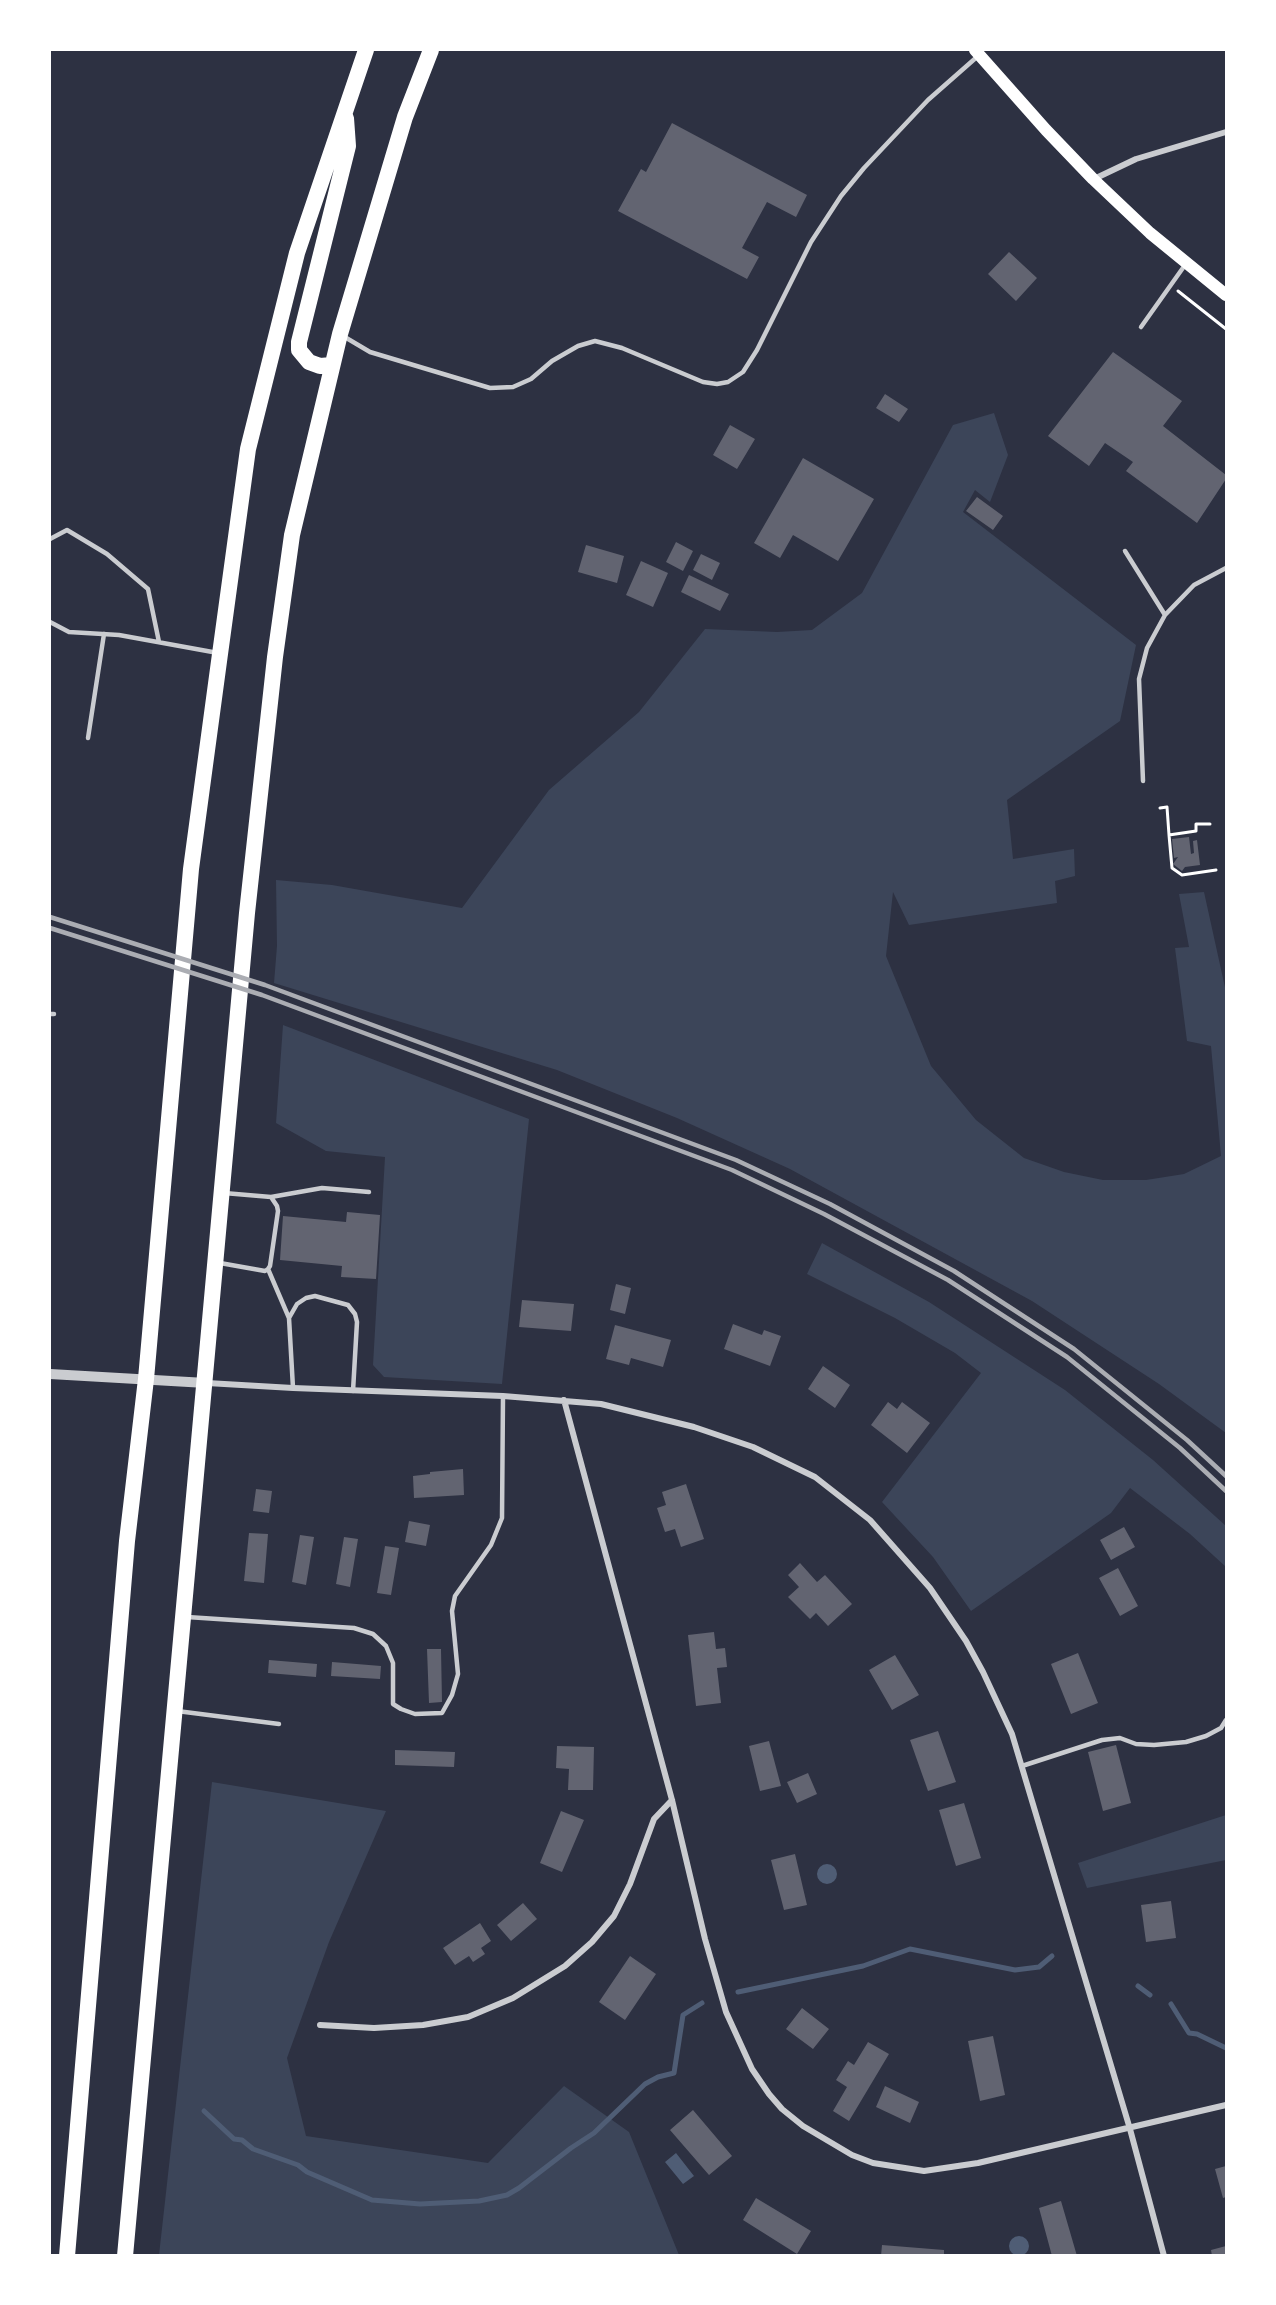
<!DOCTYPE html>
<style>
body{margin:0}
#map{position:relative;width:1276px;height:2305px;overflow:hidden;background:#2d3142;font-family:"PT Serif",serif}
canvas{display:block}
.frame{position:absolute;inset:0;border:51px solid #fff;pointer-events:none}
</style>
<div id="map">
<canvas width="1276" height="2305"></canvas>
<div class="frame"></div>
</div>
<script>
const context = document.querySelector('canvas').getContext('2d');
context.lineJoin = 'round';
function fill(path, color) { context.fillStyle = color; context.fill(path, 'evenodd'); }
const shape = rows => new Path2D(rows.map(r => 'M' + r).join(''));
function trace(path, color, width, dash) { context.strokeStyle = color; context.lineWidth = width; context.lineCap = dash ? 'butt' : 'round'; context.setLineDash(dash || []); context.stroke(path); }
const green = shape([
 [994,413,1008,455,990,502,975,490,963,512,1136,645,1120,721,1007,800,1013,859,1074,849,1075,876,1055,881,1057,903,909,925,893,892,886,956,931,1066,976,1120,1024,1158,1064,1172,1103,1180,1146,1180,1184,1174,1221,1156,1211,1046,1187,1041,1175,948,1189,947,1179,894,1204,892,1226,992,1226,1433,1159,1384,1032,1301,790,1169,677,1118,557,1070,274,983,277,946,276,880,332,885,462,908,549,790,639,712,705,629,777,632,812,630,862,593,953,425],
 [283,1025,529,1119,502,1384,384,1377,373,1365,385,1157,326,1151,276,1123],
 [822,1243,929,1302,1065,1390,1153,1460,1226,1526,1226,1567,1190,1534,1130,1488,1111,1513,971,1611,933,1557,882,1502,981,1373,955,1353,895,1318,807,1274],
 [212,1782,386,1811,329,1942,287,2058,306,2136,488,2163,564,2086,629,2132,679,2255,159,2255],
 [1226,1815,1226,1860,1087,1888,1078,1863]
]);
const water = shape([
 '817 1874a10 10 0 1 1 20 0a10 10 0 1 1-20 0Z',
 [676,2153,694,2176,683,2184,665,2162],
 '1009 2246a10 10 0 1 1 20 0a10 10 0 1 1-20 0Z'
]);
const stream = shape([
 [1138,1986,1150,1995],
 [738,1992,863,1966,910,1949,1015,1970,1039,1967,1052,1956],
 [1171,2004,1189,2033,1197,2034,1226,2048],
 [204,2111,234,2139,242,2140,253,2149,298,2165,307,2172,372,2200,420,2204,479,2201,507,2195,519,2188,571,2148,594,2133,645,2084,658,2077,674,2073,683,2015,702,2003]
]);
const building = shape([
 [672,123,807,195,796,217,767,202,742,248,759,257,747,279,618,211,641,169,646,172],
 [1009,252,1037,278,1016,301,988,274],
 [1113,352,1182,401,1163,426,1226,475,1226,479,1197,523,1126,471,1133,462,1105,443,1089,466,1048,436],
 [885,394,908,409,899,422,876,408],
 [730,425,755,439,737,469,713,455],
 [803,458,874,499,838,561,793,535,780,558,754,543],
 [977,497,1003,516,993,530,966,511],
 [676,542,693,551,683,571,666,562],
 [586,545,624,556,617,583,578,572],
 [701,554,720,563,712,580,693,570],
 [641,561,668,573,653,607,626,595],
 [689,575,729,594,720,611,681,592],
 [1189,837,1191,854,1194,853,1193,841,1197,840,1200,865,1185,867,1182,871,1173,864,1178,857,1174,858,1172,839],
 [347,1212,380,1215,376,1279,341,1277,342,1266,280,1260,283,1216,346,1222],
 [616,1284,631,1288,625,1314,610,1310],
 [522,1300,574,1304,571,1331,519,1327],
 [733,1324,762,1335,764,1330,781,1336,770,1366,724,1349],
 [615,1325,671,1340,663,1367,631,1358,629,1365,606,1359],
 [823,1366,850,1385,835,1408,808,1389],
 [888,1402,897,1409,902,1402,930,1423,907,1453,871,1425],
 [463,1469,464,1495,414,1498,413,1476,430,1474,430,1472],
 [686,1484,704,1539,681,1547,675,1529,665,1532,657,1508,666,1505,662,1492],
 [256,1489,272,1491,269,1513,253,1511],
 [409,1521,430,1525,426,1546,405,1542],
 [1124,1527,1135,1547,1111,1560,1100,1540],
 [249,1533,268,1534,264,1583,244,1581],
 [300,1535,314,1537,306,1585,292,1582],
 [344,1537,358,1539,350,1587,336,1584],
 [385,1546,399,1548,391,1595,377,1593],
 [800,1563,817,1582,825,1575,852,1604,828,1626,816,1613,810,1619,788,1597,799,1587,788,1575],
 [1118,1568,1138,1606,1120,1616,1099,1578],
 [714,1632,716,1649,725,1648,727,1667,717,1668,721,1703,696,1706,688,1635],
 [427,1649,441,1649,442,1702,429,1703],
 [1078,1653,1098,1703,1071,1714,1051,1664],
 [895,1655,919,1695,892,1710,869,1670],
 [269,1660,317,1664,316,1677,268,1673],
 [332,1662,381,1666,380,1679,331,1676],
 [938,1731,956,1782,928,1791,910,1740],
 [769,1741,781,1786,760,1791,749,1746],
 [1116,1745,1131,1803,1103,1811,1088,1752],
 [557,1746,594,1747,593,1790,568,1790,569,1769,556,1768],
 [395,1750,455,1752,454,1767,395,1765],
 [808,1773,817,1794,797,1803,787,1782],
 [964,1803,981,1858,956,1866,939,1810],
 [561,1811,584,1820,562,1872,540,1863],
 [795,1854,807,1905,784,1910,771,1860],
 [1171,1901,1176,1938,1146,1942,1141,1905],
 [523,1903,537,1919,511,1941,497,1925],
 [480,1923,491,1941,481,1948,485,1954,473,1962,469,1956,455,1965,443,1948],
 [630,1956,656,1974,625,2020,599,2002],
 [802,2008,829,2029,813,2049,786,2029],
 [993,2036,1005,2095,980,2101,968,2041],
 [868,2042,889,2054,849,2121,833,2111,847,2087,836,2080,848,2061,854,2065],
 [885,2086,919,2102,910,2123,876,2107],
 [693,2110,732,2156,709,2175,670,2130],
 [1226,2166,1226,2197,1223,2198,1215,2169],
 [756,2198,811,2231,797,2254,743,2220],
 [1061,2201,1077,2256,1052,2256,1039,2208],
 [882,2245,944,2250,944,2256,881,2256],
 [1226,2246,1226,2256,1212,2256,1211,2250]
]);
const path = shape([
 [1178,291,1226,329],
 [1160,808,1167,807,1169,835,1196,831,1196,824,1210,824],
 [1169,835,1172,868,1182,875,1216,870]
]);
const service = shape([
 [1141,327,1185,265],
 [343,336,370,352,490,388,513,387,531,379,552,361,578,346,595,341,622,348,703,382,717,384,728,382,743,372,757,350,811,242,841,196,864,168,928,100,978,56],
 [50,539,67,530,107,554,148,589,159,642],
 [1125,551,1165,615],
 [50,622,69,632,119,635,218,653],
 [88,738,104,634],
 [1143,781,1139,679,1147,648,1165,615,1194,585,1226,568],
 [50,1014,54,1014],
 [271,1197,322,1188,369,1192],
 [220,1263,265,1271,268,1269,270,1266,278,1211,277,1206,271,1197,224,1193],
 [268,1269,289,1318],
 [293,1388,289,1318,297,1304,306,1298,315,1296,348,1305,355,1314,357,1322,353,1391],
 [187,1617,354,1628,373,1634,386,1646,393,1663,393,1704,401,1709,415,1714,442,1713,452,1695,458,1674,452,1611,455,1596,491,1545,502,1518,503,1396],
 [177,1711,279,1724],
 [1022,1766,1102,1740,1120,1738,1136,1744,1154,1745,1186,1742,1206,1736,1221,1728,1226,1720]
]);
const minor = shape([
 [1094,179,1136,159,1226,132],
 [207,1383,293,1388,503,1396,601,1404,694,1427,753,1447,815,1477,870,1520,930,1588,966,1641,983,1672,1012,1734,1130,2129,1164,2256],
 [564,1400,672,1800,705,1939,726,2012,752,2069,769,2094,782,2109,803,2126,852,2155,873,2163,924,2171,978,2163,1226,2105],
 [320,2025,374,2028,423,2025,468,2017,513,1998,565,1966,592,1942,614,1916,630,1884,654,1819,672,1800]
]);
const tertiary = shape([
 [50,1374,206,1383]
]);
const secondary = shape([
 [975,50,1046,130,1093,179,1150,233,1226,295]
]);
const trunk = shape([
 [332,365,320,366,309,362,299,350,299,342,348,146,346,118],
 [67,2256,127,1541,146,1379,191,869,220,654,248,449,297,253,366,50],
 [125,2256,247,913,275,657,292,535,340,334,405,117,431,50]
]);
const rail = shape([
 [50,917,265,985,736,1160,830,1204,954,1271,1074,1349,1187,1440,1226,1476],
 [50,928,262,995,732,1170,824,1214,948,1280,1067,1357,1180,1448,1226,1491]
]);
fill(green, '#3c4559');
fill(water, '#4f5d75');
trace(stream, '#4f5d75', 5);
fill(building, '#626471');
trace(path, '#fff', 3);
trace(service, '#caccd0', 4.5);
trace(minor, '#caccd0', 6);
trace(tertiary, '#caccd0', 10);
trace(secondary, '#fff', 12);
trace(trunk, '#fff', 16);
trace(rail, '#abadb3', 4.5);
</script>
